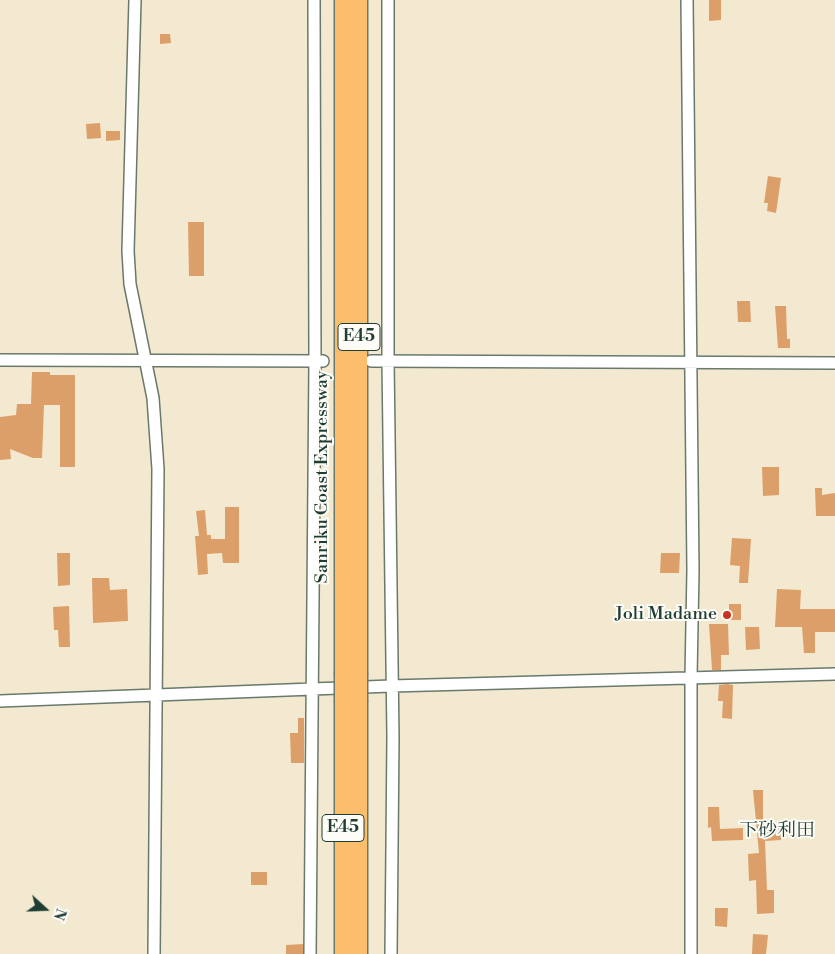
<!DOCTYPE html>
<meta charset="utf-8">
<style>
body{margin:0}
#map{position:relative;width:835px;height:954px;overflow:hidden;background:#f2e9d0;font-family:"Libre Bodoni",serif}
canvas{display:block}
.north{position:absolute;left:20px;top:884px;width:50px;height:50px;-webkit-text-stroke:4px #fdfcf7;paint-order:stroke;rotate:110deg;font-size:14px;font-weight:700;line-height:20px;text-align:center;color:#1f3d34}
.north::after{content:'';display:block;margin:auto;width:18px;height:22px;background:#1f3d34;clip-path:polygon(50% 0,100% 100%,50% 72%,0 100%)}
</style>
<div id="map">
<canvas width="835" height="954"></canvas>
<div class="north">N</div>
</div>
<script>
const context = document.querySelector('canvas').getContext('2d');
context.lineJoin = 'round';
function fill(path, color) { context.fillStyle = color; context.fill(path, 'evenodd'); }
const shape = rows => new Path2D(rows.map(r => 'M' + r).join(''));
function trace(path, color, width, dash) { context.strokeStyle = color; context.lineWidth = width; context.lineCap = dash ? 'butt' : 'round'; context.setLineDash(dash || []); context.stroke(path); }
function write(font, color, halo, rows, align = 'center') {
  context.font = font + ' "Libre Bodoni","Noto Serif JP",serif'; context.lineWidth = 4; context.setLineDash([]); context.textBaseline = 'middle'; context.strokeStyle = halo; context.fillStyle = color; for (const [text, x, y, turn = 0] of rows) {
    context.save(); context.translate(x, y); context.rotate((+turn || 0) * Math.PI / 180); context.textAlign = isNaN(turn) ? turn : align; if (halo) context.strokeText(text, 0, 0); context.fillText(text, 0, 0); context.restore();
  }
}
const building = shape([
 [709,0,721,0,721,20,709,21],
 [160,34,170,34,171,43,160,44],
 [100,123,101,138,87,139,86,124],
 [106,131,120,131,120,140,106,141],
 [768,176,781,178,776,213,767,211,768,203,764,203],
 [188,222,204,222,204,276,189,276],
 [737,301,750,301,751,322,738,322],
 [775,306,786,306,787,339,790,339,790,348,778,348],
 [32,372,50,372,50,375,75,375,75,467,60,467,60,405,44,405,42,458,33,458,10,449,11,459,0,460,0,417,16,415,17,404,31,404],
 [762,467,779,467,779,495,763,496],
 [815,488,822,488,822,495,835,493,835,516,816,516],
 [225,507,239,507,239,563,223,563,222,553,207,554,208,574,198,575,195,536,199,536,196,511,205,510,207,535,211,535,211,539,225,539],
 [732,538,751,539,748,583,739,583,740,566,730,565],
 [57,553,70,553,70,585,58,586],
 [661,553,680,553,679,573,660,573],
 [92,578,109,578,110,590,127,589,128,621,93,623],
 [777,589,801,590,800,609,835,609,835,632,815,632,815,653,804,653,802,627,775,627],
 [729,604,741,604,741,620,729,620],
 [69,606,70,647,59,647,58,630,54,630,53,607],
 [709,624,728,624,729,655,721,655,721,670,712,670],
 [745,627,759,627,760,649,746,650],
 [727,684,733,685,732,719,722,718,723,701,718,701,719,685],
 [298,718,304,718,304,763,291,763,290,733,298,733],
 [753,790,763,790,763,823,780,822,781,840,765,841,767,890,774,890,774,913,757,914,756,880,749,881,748,854,759,853],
 [708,807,719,807,720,829,743,828,743,840,712,841,711,827,708,828],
 [251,872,267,872,267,885,251,885],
 [715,908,728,908,727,927,715,926],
 [753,934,768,935,766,954,752,954],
 [303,944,303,954,286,954,286,945]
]);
const minor = shape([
 [135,0,128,251,130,284,153,398,158,469,154,954],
 [388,0,388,361,393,737,391,954],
 [687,0,693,570,691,677,691,954],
 [0,360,323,361],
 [371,361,835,363],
 [0,701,391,686,835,674],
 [310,954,315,361,314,0]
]);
const highway = shape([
 [343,0,343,673],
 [359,673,359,0],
 [343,702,343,954],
 [359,702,359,954]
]);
const highwayBridge = shape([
 [359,673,359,702],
 [343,702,343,673]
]);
const markers = [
 [727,615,5,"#c8321e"]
];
const shields = [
 [359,337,42],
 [343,828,42]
];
const shieldNames = [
 ["E45",359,337],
 ["E45",343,828]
];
const streetNames = [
 ["Sanriku Coast Expressway",323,477,-90]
];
const poiNames = [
 ["Joli Madame",717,615]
];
const neighbourhoodNames = [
 ["下砂利田",777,831]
];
fill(building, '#dc9f69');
trace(minor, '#69796b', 14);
trace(highway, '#69796b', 19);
trace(minor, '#fff', 11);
trace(highway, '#fabe6d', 16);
trace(highwayBridge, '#69796b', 19, []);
trace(highwayBridge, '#fabe6d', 16);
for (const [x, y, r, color] of markers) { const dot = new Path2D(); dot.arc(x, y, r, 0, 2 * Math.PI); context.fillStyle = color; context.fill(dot); trace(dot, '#fdfcf7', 2); }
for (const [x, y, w] of shields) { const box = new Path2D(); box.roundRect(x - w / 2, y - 13.5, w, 27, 4); context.fillStyle = '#fdfcf7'; context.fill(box); trace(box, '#1f3d34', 1); }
write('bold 16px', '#1f3d34', null, shieldNames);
write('18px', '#1f3d34', '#fdfcf7', streetNames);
write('18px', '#1f3d34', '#fdfcf7', poiNames, 'right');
write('19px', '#1f3d34', '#fdfcf7', neighbourhoodNames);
</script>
